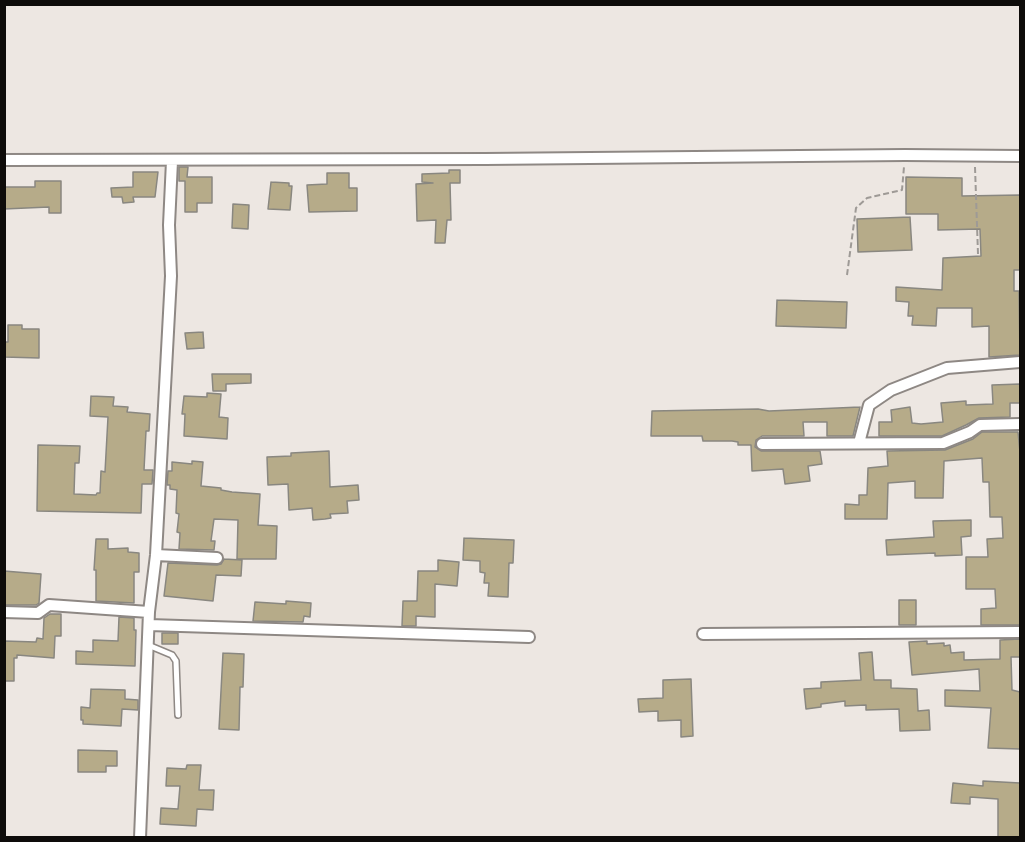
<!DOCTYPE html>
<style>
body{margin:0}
#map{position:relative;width:1025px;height:842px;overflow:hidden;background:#ede7e2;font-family:Raleway,sans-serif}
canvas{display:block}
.frame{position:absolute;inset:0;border:6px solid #0e0c0a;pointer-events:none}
</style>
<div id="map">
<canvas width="1025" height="842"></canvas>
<div class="frame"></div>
</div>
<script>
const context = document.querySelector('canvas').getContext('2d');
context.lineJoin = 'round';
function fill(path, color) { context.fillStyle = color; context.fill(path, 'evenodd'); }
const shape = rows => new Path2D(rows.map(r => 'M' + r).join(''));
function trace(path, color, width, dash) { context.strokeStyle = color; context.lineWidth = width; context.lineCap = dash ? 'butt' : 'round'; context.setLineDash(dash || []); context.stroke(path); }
const building = shape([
 [179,167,188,167,187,177,212,177,212,203,197,203,197,212,185,212,185,181,179,181,179,167],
 [449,170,460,170,460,183,450,183,451,220,447,220,445,243,435,243,436,220,417,221,416,184,433,183,422,182,422,174,449,173,449,170],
 [133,172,158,172,155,197,133,197,134,202,123,203,122,197,112,197,111,188,133,187,133,172],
 [327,173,349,173,349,188,357,188,357,211,309,212,307,185,327,184,327,173],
 [906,177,962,178,962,196,1020,195,1020,270,1014,270,1014,291,1019,291,1020,355,989,357,989,326,972,327,972,308,937,308,936,326,912,325,913,316,908,316,909,302,896,301,896,287,942,290,943,258,981,256,980,229,938,230,938,214,906,214,906,177],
 [35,181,61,181,61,213,49,213,49,207,4,209,4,187,35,187,35,181],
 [271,182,289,183,289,186,292,186,290,210,268,209,271,182],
 [233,204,249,205,248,229,232,228,233,204],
 [910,217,912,250,858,252,857,219,910,217],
 [777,300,847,302,846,328,776,326,777,300],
 [8,325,22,325,22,329,39,329,39,358,4,357,4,342,8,342,8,325],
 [203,332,204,348,187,349,185,333,203,332],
 [212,374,251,374,251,383,226,384,226,391,213,391,212,374],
 [1020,384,1020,403,1010,403,1010,417,979,418,966,425,942,436,879,436,879,422,892,422,891,410,910,407,912,423,921,424,943,422,941,403,966,401,966,405,993,404,992,385,1020,384],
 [207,393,221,394,219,417,228,418,227,439,184,436,185,414,182,414,184,396,207,397,207,393],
 [91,396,114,397,113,406,128,407,127,412,150,414,149,431,146,431,144,470,153,470,152,484,142,484,141,513,37,511,38,445,80,446,79,463,75,463,74,494,96,495,97,493,100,493,101,471,105,472,108,417,90,416,91,396],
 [860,407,853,436,827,436,827,422,803,422,804,436,762,436,756,440,755,447,761,451,820,451,822,464,808,466,810,481,785,484,783,469,752,471,751,445,738,445,738,442,732,441,703,441,702,436,651,436,652,411,758,409,769,411,860,407],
 [982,432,1018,432,1020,452,1020,625,981,625,981,609,996,608,995,589,966,589,966,557,988,557,987,539,1003,538,1002,517,990,517,989,482,983,482,982,458,944,461,943,498,915,498,915,481,888,483,887,519,845,519,845,504,859,505,859,495,867,495,868,468,888,466,887,451,945,450,973,439,982,432],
 [329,451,330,487,358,485,359,500,347,501,348,513,330,514,331,518,325,519,313,520,312,508,289,510,288,484,268,485,267,457,291,456,291,453,329,451],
 [192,461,203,462,201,486,221,488,221,490,232,492,260,494,258,525,277,526,276,559,237,559,238,520,214,519,211,541,215,541,214,550,179,549,180,533,177,532,179,514,176,513,177,490,170,489,170,485,167,485,168,471,172,471,172,462,192,464,192,461],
 [971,520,971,536,961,537,962,555,935,556,935,553,887,555,886,540,934,537,933,521,971,520],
 [464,538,514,540,513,563,509,563,508,597,488,596,489,583,484,583,485,573,480,572,480,561,463,560,464,538],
 [96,539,108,539,108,549,128,548,128,552,139,553,139,572,134,572,134,603,96,601,96,570,94,570,96,539],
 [224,559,242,560,241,576,216,575,213,601,164,596,168,563,217,565,221,564,224,559],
 [438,560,459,562,457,586,435,584,435,617,416,616,416,626,402,626,403,601,417,601,418,571,438,571,438,560],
 [4,571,41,574,39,603,36,605,4,605,4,571],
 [899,600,916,600,916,625,899,625,899,600],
 [286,601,311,603,310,617,304,616,303,622,253,621,255,602,286,604,286,601],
 [50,614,61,614,61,636,55,636,54,658,17,655,17,658,14,658,14,681,4,681,4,641,36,642,37,638,43,639,44,618,50,614],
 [119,617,134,618,134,630,136,630,135,666,76,664,76,651,93,652,93,640,118,641,119,617],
 [162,633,178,633,178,644,162,644,162,633],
 [1020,639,1020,657,1011,657,1012,690,1020,692,1020,749,988,748,991,708,945,706,945,690,980,691,979,669,912,675,909,642,927,641,927,644,944,643,944,646,950,645,951,653,964,652,964,660,1000,659,1000,640,1020,639],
 [872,652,874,680,891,680,891,688,917,689,918,711,929,710,930,730,900,731,899,709,866,710,866,705,845,706,845,701,821,704,821,707,806,709,804,689,821,688,821,682,861,680,859,653,872,652],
 [223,653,244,654,243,687,240,687,239,730,219,729,223,653],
 [691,679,693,736,681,737,681,720,658,721,658,711,639,712,638,699,663,698,663,680,691,679],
 [91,689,125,690,125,699,138,700,138,710,122,709,121,726,83,724,83,720,81,720,81,707,90,708,91,689],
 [78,750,117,751,117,766,106,766,106,772,78,772,78,750],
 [187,765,201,765,199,790,214,790,213,810,197,809,196,826,160,824,161,808,178,809,180,786,166,786,167,768,186,769,187,765],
 [983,781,1020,783,1020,837,998,837,998,799,970,797,970,804,951,803,953,783,983,786,983,781]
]);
const path = shape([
 [975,167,978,254],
 [847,275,856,208,867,198,902,190,904,167]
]);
const service = shape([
 [148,645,172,655,176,661,178,715]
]);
const minor = shape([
 [4,160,485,159,905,155,1020,156],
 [859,443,869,405,891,390,947,368,1020,362],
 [762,444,943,443,970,432,980,425,1020,424],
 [156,555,217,558],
 [4,612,38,613,49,605,149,612],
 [149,625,529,637],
 [703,634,1020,632],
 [140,838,149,612,156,555,171,276,169,225,172,161]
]);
fill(building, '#b6ab89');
trace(building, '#898780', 1.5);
trace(service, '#8e8884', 8);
trace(minor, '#8e8884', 14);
trace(path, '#9e9a96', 2, [6, 3]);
trace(service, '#fff', 5);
trace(minor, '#fff', 10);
</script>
